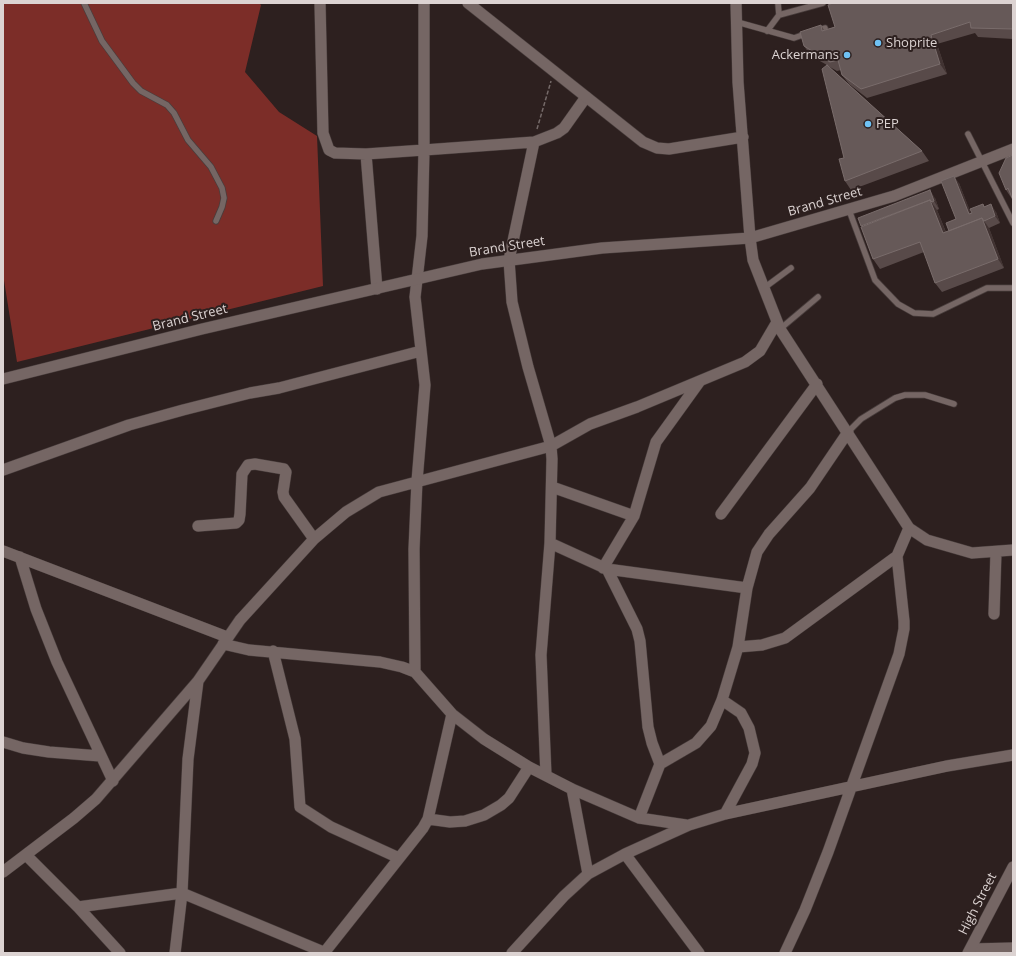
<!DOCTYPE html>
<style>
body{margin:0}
#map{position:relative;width:1016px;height:956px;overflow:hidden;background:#2d201f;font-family:"Open Sans",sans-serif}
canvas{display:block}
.frame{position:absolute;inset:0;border:4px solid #dcd3d2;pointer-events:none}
</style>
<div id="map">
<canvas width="1016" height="956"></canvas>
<div class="frame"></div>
</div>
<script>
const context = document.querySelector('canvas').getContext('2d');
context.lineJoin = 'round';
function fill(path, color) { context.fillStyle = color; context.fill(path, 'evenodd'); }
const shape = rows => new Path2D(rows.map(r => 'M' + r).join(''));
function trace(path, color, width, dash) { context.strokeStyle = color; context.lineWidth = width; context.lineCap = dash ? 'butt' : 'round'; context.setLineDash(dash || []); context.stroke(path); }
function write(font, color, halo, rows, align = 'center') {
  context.font = font + ' "Open Sans",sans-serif'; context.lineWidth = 4; context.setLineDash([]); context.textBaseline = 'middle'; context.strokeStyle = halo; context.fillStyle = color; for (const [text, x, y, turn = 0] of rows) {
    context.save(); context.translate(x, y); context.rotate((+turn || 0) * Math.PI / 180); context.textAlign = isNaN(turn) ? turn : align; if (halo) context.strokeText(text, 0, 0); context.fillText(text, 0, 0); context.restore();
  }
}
const green = shape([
 [3,3,259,3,261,5,245,72,279,112,317,136,323,286,17,362,3,274]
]);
const path = shape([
 [537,129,551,81]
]);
const service = shape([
 [84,3,102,41,133,83,141,91,167,105,174,113,188,140,211,167,222,188,224,198,222,207,216,221],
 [778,3,779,15],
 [737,22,794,38,808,33],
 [767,31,779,15,823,3],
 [816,31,825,28],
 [968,134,1013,223],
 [849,210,875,280,898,304,914,313,933,314,987,288,1013,288],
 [764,288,791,268],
 [780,329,818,297],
 [848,432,861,419,895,398,905,395,925,395,954,404]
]);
const minor = shape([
 [320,3,323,133,329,150,335,153,366,154,377,289],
 [424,3,424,150,534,142],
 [366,154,424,150,422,236,415,297,425,385,417,481,414,549,415,672],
 [750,238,753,260,780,329,909,528,927,540,972,553,1013,550],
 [3,470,129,425,183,410,250,393,279,388,421,351],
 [552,487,634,516],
 [721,514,817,384],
 [198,526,236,523,239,520,240,514,242,474,248,465,255,464,284,469,286,472,283,492,284,497,314,539],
 [550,543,607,569,747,588],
 [3,551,227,637],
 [20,557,36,609,57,662,113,781],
 [603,568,634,516,656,442,700,381],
 [607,569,637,629,640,641,648,727,652,743,660,764],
 [994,614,996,552],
 [223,644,249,650,380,662,402,667,415,672,452,714,484,739,529,767,572,789,639,818,686,825],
 [738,647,747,588,757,552,769,534,810,488,848,432],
 [273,651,295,739,300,807,331,827,399,858],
 [722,700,741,713,749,728,755,753,752,764,725,814],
 [3,742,23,748,49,752,100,756],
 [546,775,541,655,550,543,552,459,551,446,528,367,512,302,509,260,534,142,557,133,564,128,586,97],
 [572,789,588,874],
 [639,818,660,764,696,743,711,726,722,700,738,647,762,645,785,638,897,556],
 [428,819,450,822,465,821,484,815,501,805,509,798,529,767],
 [625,854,699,953],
 [26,855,78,907,120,953],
 [3,872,74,818,96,799,198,681,240,620,314,539,346,512,379,492,551,446,590,424,637,407,745,362,760,351,777,322],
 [78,907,182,893,326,953],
 [971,949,1013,948],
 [175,953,182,893,188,759,198,681],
 [324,953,423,828,428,819,452,714],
 [512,953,564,896,588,874,625,854,689,825,725,814,947,766,1013,755],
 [785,953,805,910,828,852,899,654,904,629,904,621,897,556,909,528]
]);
const tertiary = shape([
 [468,3,643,142,657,148,669,149,743,137],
 [736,3,738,82,750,238],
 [3,379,202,329,482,264,602,248,750,238,894,196,1013,149],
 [968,953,1013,867]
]);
const wall = shape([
 [1013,3,1013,39,978,37,975,33,937,44,947,74,867,98,849,84,842,75,841,70,837,71,828,66,922,151,929,161,851,190,845,181,844,158,827,65,811,56,804,46,821,25,824,30,835,27],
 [1013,155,1012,199,1006,190],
 [959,183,971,214,983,204,985,207,996,212,1000,223,989,228,1004,268,942,292,935,283,924,252,880,269,873,259,935,198,939,209,937,210,946,232,949,231,956,219]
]);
const shadedWall = shape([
 [931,35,937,44,947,74,940,64],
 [954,176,959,183,974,221,969,214],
 [930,190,935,198,939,209,934,201],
 [930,200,937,210,950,243,943,233],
 [991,204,996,212,1000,223,995,216],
 [982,218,989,228,1004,268,998,259]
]);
const building = shape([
 [833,3,1013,3,1013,29,971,28,970,22,931,35,940,64,861,89,842,75,838,60,830,62,804,46,800,32,821,25,822,31,835,27,828,5,833,3],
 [827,65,922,151,845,181,839,159,844,158,822,69,827,65],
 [1013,155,1013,200,1008,188,1006,190,999,173,1006,158,1013,155],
 [954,176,969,214,972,213,970,209,983,204,984,207,991,204,995,216,984,221,982,218,949,231,946,223,956,219,941,181,954,176],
 [930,190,934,201,932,202,930,200,861,226,858,218,930,190],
 [930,200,943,233,982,218,998,259,935,283,920,242,873,259,861,227,930,200]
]);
const markers = [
 [878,43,4,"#6fc2f4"],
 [847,55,4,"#6fc2f4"],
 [868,124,4,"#6fc2f4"]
];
const poiNames = [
 ["Shoprite",886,43],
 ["Ackermans",839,55,"right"],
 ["PEP",876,124]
];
const streetNames = [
 ["Brand Street",825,202,-16],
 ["Brand Street",507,247,-9],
 ["Brand Street",190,318,-14],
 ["High Street",978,904,-63]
];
fill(green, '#7c2d28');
trace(service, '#493e3d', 7);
trace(minor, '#493e3d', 12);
trace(tertiary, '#493e3d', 12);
trace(path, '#756a69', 1.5, [4, 2]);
trace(service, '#756664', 5.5);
trace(minor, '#756664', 11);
trace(tertiary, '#756664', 11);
fill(wall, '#584a49');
fill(shadedWall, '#413332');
fill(building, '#665958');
trace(building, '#796c6b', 1);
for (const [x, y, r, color] of markers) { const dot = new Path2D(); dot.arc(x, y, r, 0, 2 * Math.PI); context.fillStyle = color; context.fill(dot); trace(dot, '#2d201f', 1.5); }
write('13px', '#dcd3d2', '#2d201f', poiNames, 'left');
write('13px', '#dcd3d2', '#2d201f', streetNames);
</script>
